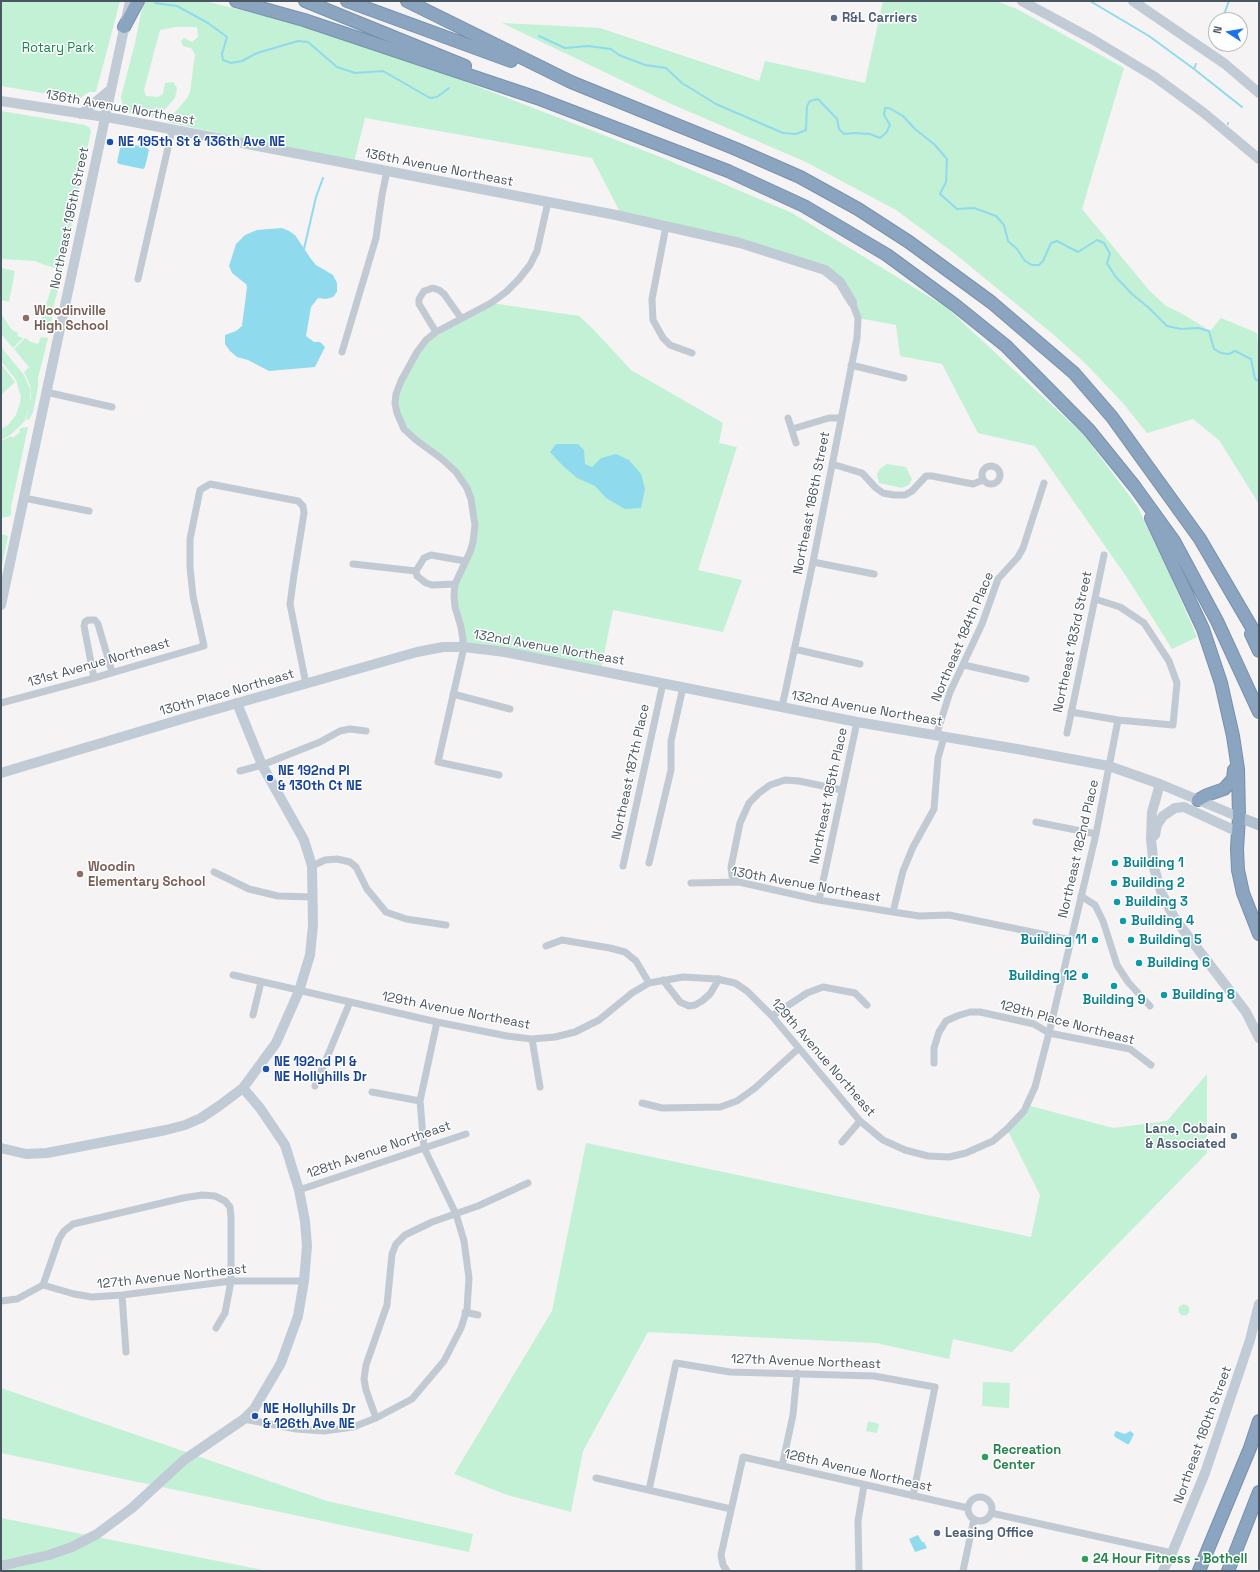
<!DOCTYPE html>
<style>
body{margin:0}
#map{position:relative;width:1260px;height:1572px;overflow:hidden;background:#f5f3f3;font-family:"Space Grotesk",sans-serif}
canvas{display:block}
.frame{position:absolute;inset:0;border:2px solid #4a5661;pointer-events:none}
.north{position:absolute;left:1208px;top:12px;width:40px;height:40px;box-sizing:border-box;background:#fff;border:1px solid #b7bbc0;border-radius:50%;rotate:282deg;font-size:11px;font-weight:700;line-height:16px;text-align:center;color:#4a5661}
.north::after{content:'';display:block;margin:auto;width:14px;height:18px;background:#1a73e8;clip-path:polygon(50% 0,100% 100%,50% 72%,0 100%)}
</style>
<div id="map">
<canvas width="1260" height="1572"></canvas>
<div class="frame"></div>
<div class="north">N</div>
</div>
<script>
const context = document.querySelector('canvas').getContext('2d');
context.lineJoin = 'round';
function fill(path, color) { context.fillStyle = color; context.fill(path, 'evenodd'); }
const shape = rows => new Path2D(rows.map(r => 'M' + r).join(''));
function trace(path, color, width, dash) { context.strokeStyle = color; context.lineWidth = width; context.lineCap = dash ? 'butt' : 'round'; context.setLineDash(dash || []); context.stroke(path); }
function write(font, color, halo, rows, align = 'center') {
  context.font = font + ' "Space Grotesk",sans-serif'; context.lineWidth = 3; context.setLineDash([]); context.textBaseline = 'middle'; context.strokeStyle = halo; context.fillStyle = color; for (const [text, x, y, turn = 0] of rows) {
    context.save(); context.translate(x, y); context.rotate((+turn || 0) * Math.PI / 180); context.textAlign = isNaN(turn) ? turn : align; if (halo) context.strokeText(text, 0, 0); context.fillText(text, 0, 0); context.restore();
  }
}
const green = shape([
 [1,1,120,1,96,92,89,92,79,99,1,86],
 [145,1,205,1,329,32,383,50,663,158,792,213,946,307,1084,435,1137,506,1162,557,1197,637,1172,649,1128,579,1035,446,978,433,942,364,900,356,896,325,858,318,852,302,825,270,616,215,619,210,592,158,365,118,354,162,167,122,187,98,190,92,195,54,191,48,183,46,181,41,184,38,192,42,198,37,197,27,175,27,160,30,144,90,146,96,158,97,163,94,165,83,173,82,177,88,175,98,157,118,129,113,123,106,121,97,135,43,141,13],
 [883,1,996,1,1017,9,1124,68,1082,209,1148,289,1166,306,1181,313,1210,331,1221,318,1257,333,1259,356,1259,504,1219,440,1193,419,1147,433,1122,402,1085,363,1054,335,954,253,896,210,806,162,669,103,502,23,600,28,759,81,765,61,865,83],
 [1,111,85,125,90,128,91,131,62,270,45,265,35,261,1,259],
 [1,268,15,271,9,302,1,300],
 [55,278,61,279,54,304,50,332,43,330,38,328],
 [491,303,579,316,593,329,631,370,723,423,719,443,737,447,698,570,742,580,723,632,613,610,601,670,464,647,454,595,470,552,474,511,456,472,416,440,397,413,396,394,426,340],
 [1,314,12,330,18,333,17,336,23,338,13,348,2,335],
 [41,337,48,338,38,378,38,387,33,412,29,420,26,419,30,406,25,420,20,426,10,435,1,440,1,429,8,425,16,415,20,403,21,397,16,380,1,361,1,347,24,375,30,389,30,402,31,396,30,385,24,372,29,367,14,349,25,338,29,340,28,341,38,344],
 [1,364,15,382,1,395],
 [28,427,11,507,11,516,1,518,1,441,11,436,13,438,20,432,19,430,21,428],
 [887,464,906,467,912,479,909,485,902,488,879,483,877,474,880,469],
 [1,534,8,536,1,570],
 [1207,1074,1207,1153,1012,1352,953,1339,949,1359,876,1343,648,1332,583,1451,571,1512,507,1495,454,1474,552,1311,586,1143,1031,1237,1040,1195,1007,1129,1027,1105,1113,1128,1167,1121],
 '1178.5 1310a5.5 5.5 0 1 1 11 0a5.5 5.5 0 1 1-11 0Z',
 [983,1382,1010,1383,1009,1408,982,1406],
 [1,1388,327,1501,473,1534,469,1552,1,1453],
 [868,1421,879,1424,877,1433,866,1431],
 [1,1518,268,1571,1,1571]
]);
const water = shape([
 [123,143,146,147,149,150,145,167,143,169,119,164,117,162,121,144],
 [282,228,289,231,295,235,311,259,316,265,333,275,337,283,337,292,333,297,326,299,318,298,311,307,306,336,314,342,320,342,325,347,315,367,269,371,248,360,237,357,230,351,225,344,225,335,236,331,242,326,247,287,246,284,232,273,229,266,236,244,245,235,257,230],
 [556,444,578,444,584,450,585,464,592,467,601,458,616,454,629,460,641,474,645,489,641,508,625,509,606,498,595,486,577,478,563,466,550,452],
 [1116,1431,1125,1434,1130,1431,1134,1434,1129,1444,1127,1444,1115,1437,1114,1435],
 [918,1535,922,1542,924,1542,927,1548,915,1552,909,1539]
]);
const stream = shape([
 [1090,1,1149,36,1194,69],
 [155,3,177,6,208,23,227,37,222,54,223,60,231,63,242,61,257,53,298,41,308,42,337,67,355,73,383,71,430,98,437,97,449,88],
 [1222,20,1229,1],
 [539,36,565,48,588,46,611,49,619,55,645,65,666,68,682,83,716,104,783,133,796,134,806,130,807,106,810,101,818,99,837,119,839,129,844,134,854,133,870,134,880,138,886,133,890,125,884,115,885,108,889,108,903,116,915,129,934,144,947,159,946,182,940,194,957,209,974,208,996,216,1004,225,1008,241,1017,249,1025,261,1032,265,1039,265,1043,261,1051,243,1057,241,1078,252,1097,240,1104,243,1110,254,1107,263,1115,276,1132,294,1149,308,1167,326,1181,329,1198,328,1209,331,1214,349,1221,353,1229,354,1235,351,1251,359,1255,379,1259,381],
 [1212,42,1216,33],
 [1196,64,1194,69,1242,107],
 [1228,124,1228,123],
 [304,249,316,197,323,178]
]);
const street = shape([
 [666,226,652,299,653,320,663,338,670,345,692,353],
 [138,279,172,130],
 [436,332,419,304,419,299,424,291,433,288,439,290,444,294,461,318],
 [342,352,376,238,382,195,387,171],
 [851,365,904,378],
 [46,392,112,407],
 [788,418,796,443],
 [792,429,829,418,840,418],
 [832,464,862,473,876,488,883,493,894,495,905,495,912,491,926,476,932,476,973,484,983,480],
 '982 475a9 9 0 1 1 18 0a9 9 0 1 1-18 0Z',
 [24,498,89,511],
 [813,562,874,574],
 [353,564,416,571,417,576,426,583,432,585,455,584],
 [416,571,424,558,431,555,465,561],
 [462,647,463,640,461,627,455,607,454,595,455,584,470,552,473,542,475,525,471,499,467,488,456,472,442,459,416,440,404,429,397,413,395,403,396,394,401,381,417,352,426,340,436,332,491,303,506,292,519,279,530,265,537,251,548,202],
 [464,647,438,762,499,775],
 [794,649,860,664],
 [964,665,1026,679],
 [94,678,84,626,85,622,88,620,95,620,98,624,112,672],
 [453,694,510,709],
 [1,703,94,678,204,646,193,596,190,567,190,539,200,490,210,484,298,501,303,506,304,513,294,575,290,604,306,684],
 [782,707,813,562,857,338,858,318,852,302],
 [1071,712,1118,720,1173,725,1177,683,1169,661,1144,623,1120,607,1095,599],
 [1067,733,1104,555],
 [936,736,950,692,982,624,998,579,1018,557,1023,548,1044,483],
 [240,771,262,765,320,742,340,731,350,729,366,731],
 [1036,822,1096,834],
 [649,863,671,770,671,741,683,687],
 [312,866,325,860,337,859,350,862,356,867,367,889,386,912,406,919,446,925],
 [623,866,663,683],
 [214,872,249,889,278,896,313,897],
 [739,882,732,876,731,867,740,823,749,803,759,793,770,785,785,780,799,781,842,790],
 [691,883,739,882,819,900,893,912,919,916,949,915,1071,940],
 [1081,896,1095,905,1103,921,1117,965,1128,982,1150,1006],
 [819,900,857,722],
 [893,912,903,871,913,847,934,809,938,758,944,737],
 [546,946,562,940,610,948,625,952,636,961,649,983],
 [233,975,437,1022,507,1036,532,1039,555,1037,575,1032,599,1020,632,993,649,983,683,977,717,979,735,983,747,991,772,1016,860,1121,883,1140,905,1150,928,1156,949,1157,966,1153,993,1141,1007,1129,1024,1111,1035,1087,1049,1033,1096,834,1118,720],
 [663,980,680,1002,689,1006,695,1005,702,1001,710,994,719,979],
 [253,1015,261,982],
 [772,1016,807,993,823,987,855,993,867,1005],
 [532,1039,540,1087],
 [934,1063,934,1048,939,1032,946,1021,957,1016,970,1012,980,1012,1034,1024,1049,1033,1130,1049,1151,1065],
 [315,1086,350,1002],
 [372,1092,420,1101],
 [642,1103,662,1108,720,1107,737,1101,755,1088,799,1048],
 [842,1142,860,1121],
 [299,1190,466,1134],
 [43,1285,59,1239,64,1231,73,1224,183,1198,202,1195,215,1196,225,1201,230,1207,231,1217,231,1281,225,1313,216,1328],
 [122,1295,126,1352],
 [1,1301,17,1299,43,1285,74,1294,92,1297,122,1295,231,1281,304,1281],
 [465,1312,478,1315],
 [376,1418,366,1390,364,1379,366,1365,387,1305,392,1254,396,1244,405,1235,432,1222,478,1206,528,1183],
 [244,1419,296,1429,324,1431,353,1427,376,1418,412,1399,444,1361,461,1328,467,1309,469,1278,464,1241,456,1214,424,1148,420,1101,437,1022],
 [782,1466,793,1415,797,1373],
 [596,1478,731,1509],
 [649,1490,676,1363,730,1372,874,1376,935,1387,913,1496],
 '968 1509a12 12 0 1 1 24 0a12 12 0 1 1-24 0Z',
 [991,1513,1172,1553],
 [727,1571,723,1565,721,1555,743,1457,968,1508],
 [859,1571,858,1521,864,1485],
 [963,1571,974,1519]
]);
const secondary = shape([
 [1022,1,1092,39,1155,77,1204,113,1259,159],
 [1133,1,1225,64,1259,93],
 [1,101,118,119,351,164,616,215,740,243,825,270,840,282,852,302],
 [81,114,110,90],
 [1,605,130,1],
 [1,773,192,716,417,652,443,647,464,647,505,652,857,722,1017,749,1109,766,1160,784,1239,817],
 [1160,784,1152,812,1151,839,1154,868,1162,894,1175,919,1246,1012,1259,1038],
 [1155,835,1157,825,1163,816,1175,808,1184,807,1238,832],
 [1,1148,26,1154,47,1153,166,1130,185,1125,201,1118,219,1106,243,1088,276,1043,299,991,310,955,313,925,312,866,304,840,262,765,237,703],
 [1,1566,49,1555,72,1547,97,1534,132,1508,184,1460,244,1419,254,1409,281,1363,298,1316,304,1281,307,1246,305,1221,299,1190,285,1145,260,1108,243,1088],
 [1163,1571,1172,1553,1205,1473,1250,1340,1259,1304]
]);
const primary = shape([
 [1239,817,1259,825]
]);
const highway = shape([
 [236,1,304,20,537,98,728,171,804,206,887,255,955,305,1006,346,1089,430,1135,487,1174,541,1217,621,1259,712],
 [305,1,465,66],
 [347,1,511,61],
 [407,1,571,82,736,149,800,177,858,209,909,242,991,302,1074,373,1112,417,1200,539,1259,640],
 [124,27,138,1],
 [1151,518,1203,629,1221,683,1233,736,1238,769,1239,817,1237,849,1238,870,1243,893,1259,934],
 [1251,634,1259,651],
 [1198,800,1207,795,1224,789,1233,779,1234,770],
 [1199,1571,1250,1448,1259,1421],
 [1228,1571,1259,1492]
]);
const markers = [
 [834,18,4,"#5c6f8a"],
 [110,142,4,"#1a4fb4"],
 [26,318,4,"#8d6e63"],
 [270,778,4,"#1a4fb4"],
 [1115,863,4,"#0f9aa8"],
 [80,874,4,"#8d6e63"],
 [1114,883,4,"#0f9aa8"],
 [1117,902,4,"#0f9aa8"],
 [1123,921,4,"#0f9aa8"],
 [1095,940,4,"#0f9aa8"],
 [1131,940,4,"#0f9aa8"],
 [1139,963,4,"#0f9aa8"],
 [1085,976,4,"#0f9aa8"],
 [1114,986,4,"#0f9aa8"],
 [1164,995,4,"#0f9aa8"],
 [266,1069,4,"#1a4fb4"],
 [1234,1136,4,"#5c6f8a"],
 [255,1416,4,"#1a4fb4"],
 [985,1457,4,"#2e9e5b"],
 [937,1533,4,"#5c6f8a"],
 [1085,1559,4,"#2e9e5b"]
];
const serviceNames = [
 ["R&L Carriers",842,18],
 ["Lane, Cobain",1226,1129,"right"],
 ["& Associated",1226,1144,"right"],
 ["Leasing Office",945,1533]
];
const parkNames = [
 ["Rotary Park",58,48]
];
const streetNames = [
 ["136th Avenue Northeast",120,108,10],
 ["136th Avenue Northeast",439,168,11],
 ["Northeast 195th Street",70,218,-78],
 ["Northeast 186th Street",812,503,-79],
 ["Northeast 184th Place",963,637,-67],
 ["Northeast 183rd Street",1073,642,-78],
 ["132nd Avenue Northeast",549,648,10],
 ["131st Avenue Northeast",99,663,-16],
 ["130th Place Northeast",227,693,-16],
 ["132nd Avenue Northeast",867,709,10],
 ["Northeast 187th Place",631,772,-78],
 ["Northeast 185th Place",829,796,-78],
 ["Northeast 182nd Place",1079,849,-77],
 ["130th Avenue Northeast",806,885,10],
 ["129th Avenue Northeast",456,1011,11],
 ["129th Place Northeast",1067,1023,15],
 ["129th Avenue Northeast",823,1058,49],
 ["128th Avenue Northeast",379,1150,-19],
 ["127th Avenue Northeast",172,1277,-6],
 ["127th Avenue Northeast",806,1362,2],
 ["Northeast 180th Street",1203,1435,-70],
 ["126th Avenue Northeast",858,1471,13]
];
const transitNames = [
 ["NE 195th St & 136th Ave NE",118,142],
 ["NE 192nd Pl",278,771],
 ["& 130th Ct NE",278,786],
 ["NE 192nd Pl &",274,1062],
 ["NE Hollyhills Dr",274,1077],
 ["NE Hollyhills Dr",263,1409],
 ["& 126th Ave NE",263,1424]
];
const educationNames = [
 ["Woodinville",34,311],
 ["High School",34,326],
 ["Woodin",88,867],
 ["Elementary School",88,882]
];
const cultureNames = [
 ["Building 1",1123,863],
 ["Building 2",1122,883],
 ["Building 3",1125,902],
 ["Building 4",1131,921],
 ["Building 11",1087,940,"right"],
 ["Building 5",1139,940],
 ["Building 6",1147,963],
 ["Building 12",1077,976,"right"],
 ["Building 8",1172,995],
 ["Building 9",1114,1000,"center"]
];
const leisureNames = [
 ["Recreation",993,1450],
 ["Center",993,1465],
 ["24 Hour Fitness - Bothell",1093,1559]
];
fill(green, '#c3f1d5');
fill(water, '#90daee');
trace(stream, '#90daee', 2);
trace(highway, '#7690ad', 14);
trace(street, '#c1cad2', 7);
trace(secondary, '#c1cbd6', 10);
trace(primary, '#b3c2d1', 11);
trace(highway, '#8ba5c1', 12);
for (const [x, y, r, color] of markers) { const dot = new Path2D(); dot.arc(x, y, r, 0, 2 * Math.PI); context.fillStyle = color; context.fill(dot); trace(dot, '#fff', 1.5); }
write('bold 13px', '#4e5e75', '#fff', serviceNames, 'left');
write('13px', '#17864f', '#fff', parkNames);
write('13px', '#4a5661', '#fff', streetNames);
write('bold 13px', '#164399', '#fff', transitNames, 'left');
write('bold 13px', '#785e54', '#fff', educationNames, 'left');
write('bold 13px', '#0d838f', '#fff', cultureNames, 'left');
write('bold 13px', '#27864d', '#fff', leisureNames, 'left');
</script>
